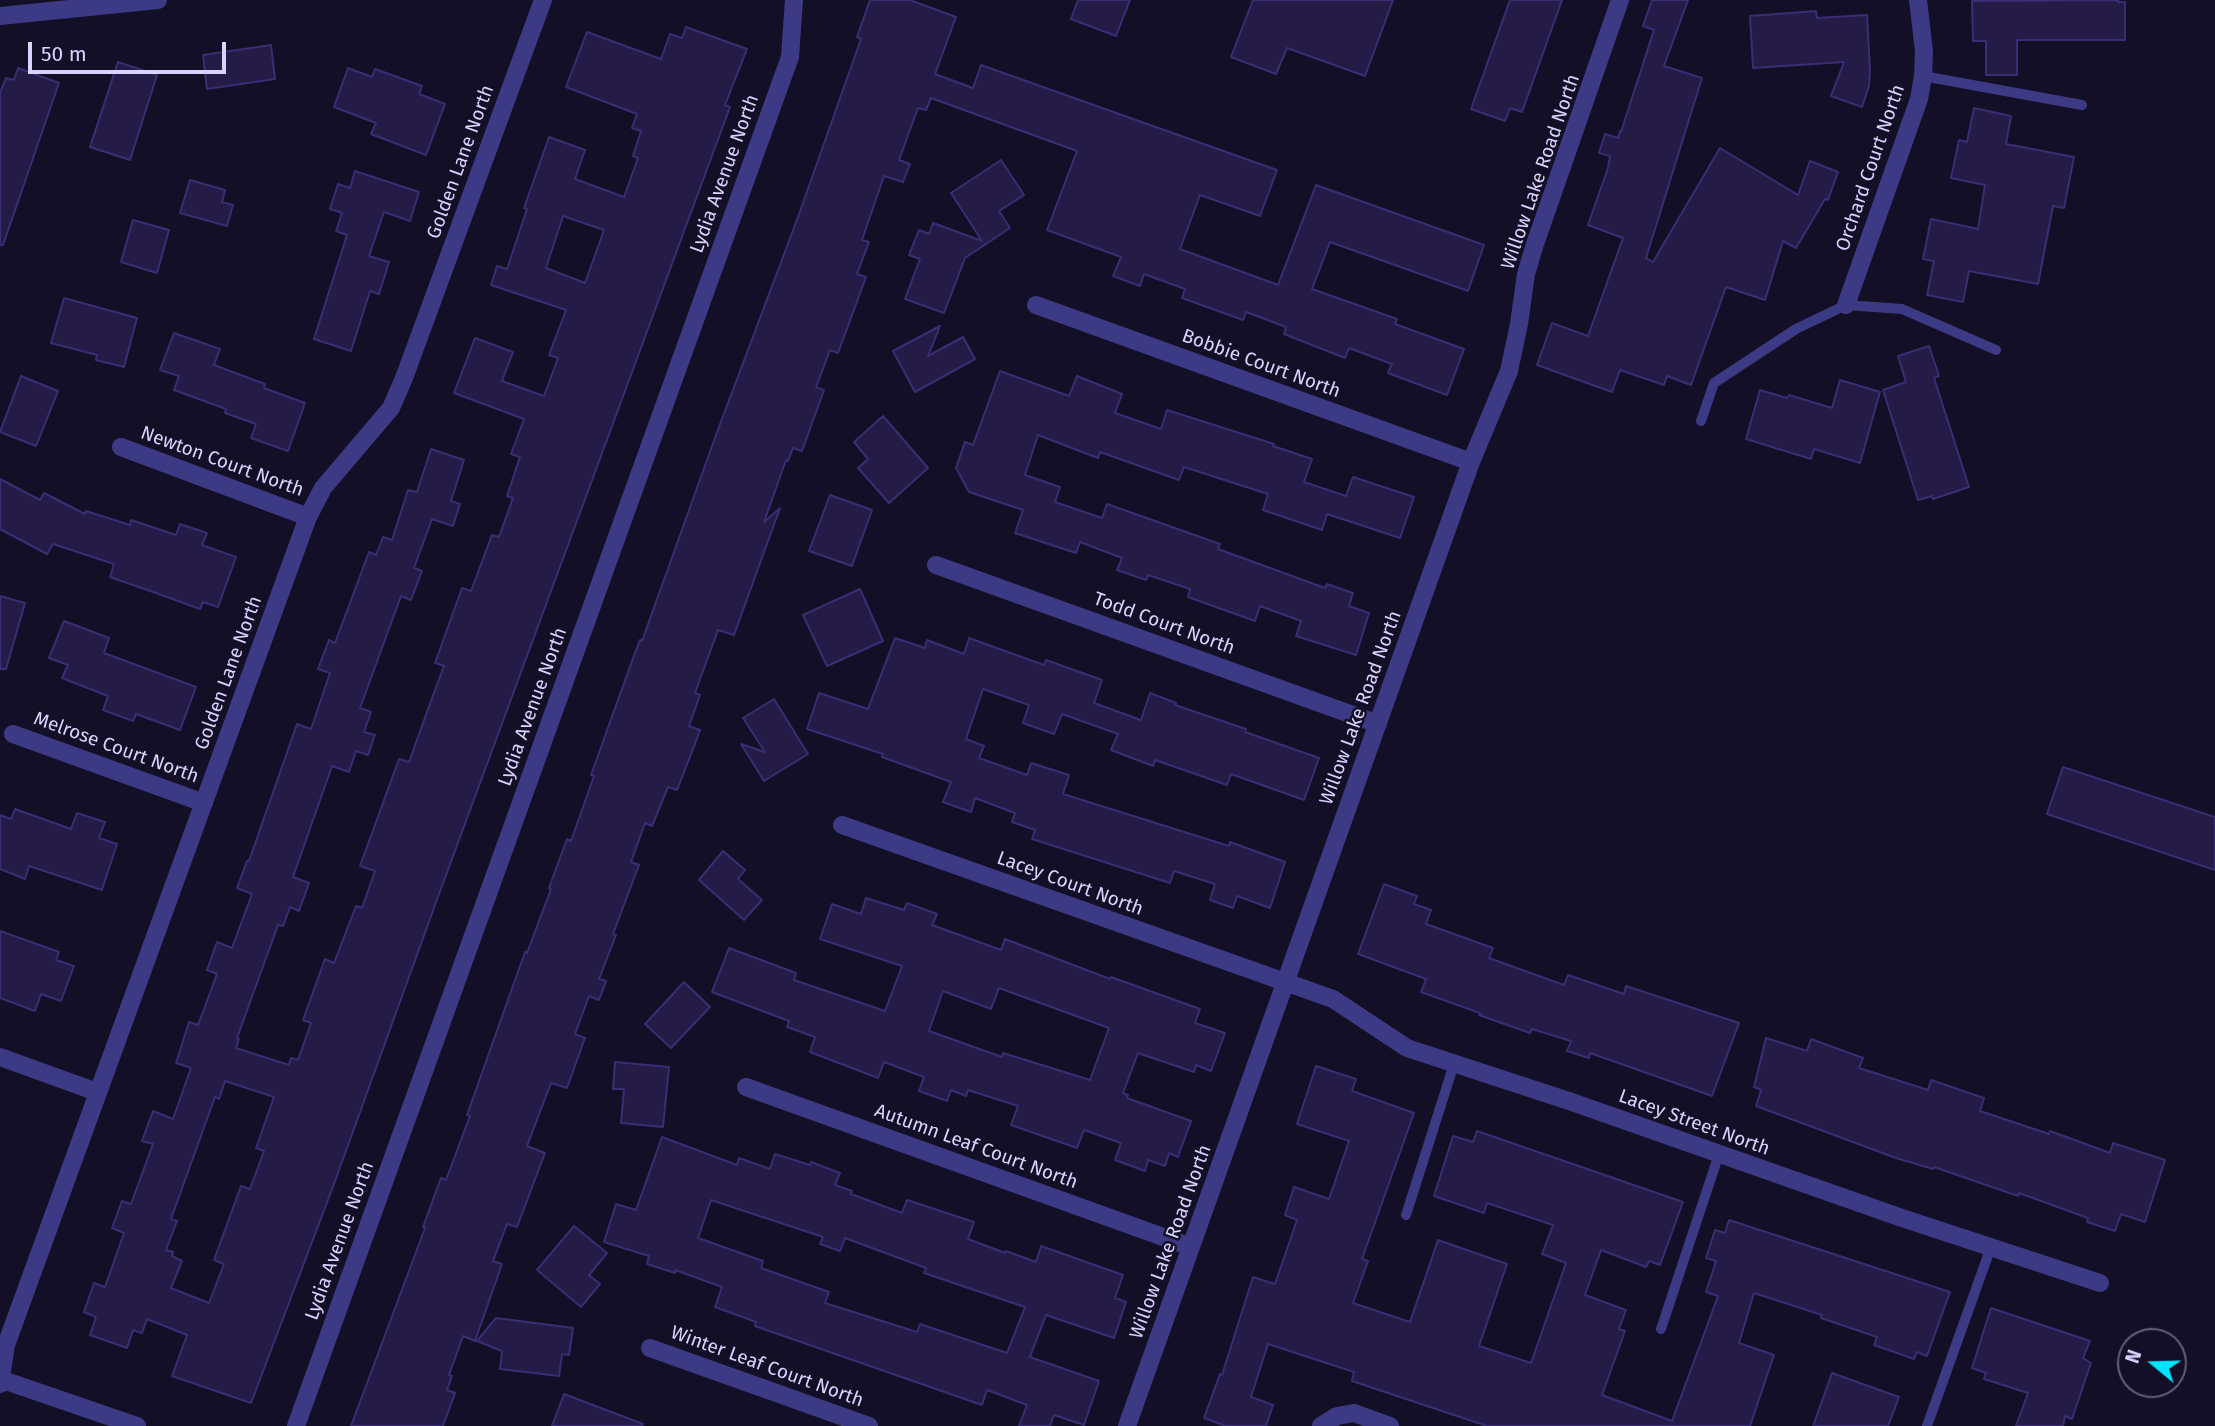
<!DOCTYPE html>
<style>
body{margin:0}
#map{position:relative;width:2215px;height:1426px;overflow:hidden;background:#130f26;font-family:"Fira Sans",sans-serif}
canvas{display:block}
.north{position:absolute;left:2117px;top:1328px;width:70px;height:70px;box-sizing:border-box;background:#130f26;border:2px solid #625e7d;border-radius:50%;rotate:289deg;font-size:19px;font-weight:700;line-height:28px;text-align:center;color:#d9d4ff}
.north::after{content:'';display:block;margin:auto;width:24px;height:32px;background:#00e5ff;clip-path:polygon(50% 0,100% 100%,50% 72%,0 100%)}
.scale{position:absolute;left:28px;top:42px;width:198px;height:32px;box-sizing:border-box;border:4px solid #d9d4ff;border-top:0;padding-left:9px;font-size:21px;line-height:24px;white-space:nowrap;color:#d9d4ff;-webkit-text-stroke:5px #130f26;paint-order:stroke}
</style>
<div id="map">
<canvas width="2215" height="1426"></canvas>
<div class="north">N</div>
<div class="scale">50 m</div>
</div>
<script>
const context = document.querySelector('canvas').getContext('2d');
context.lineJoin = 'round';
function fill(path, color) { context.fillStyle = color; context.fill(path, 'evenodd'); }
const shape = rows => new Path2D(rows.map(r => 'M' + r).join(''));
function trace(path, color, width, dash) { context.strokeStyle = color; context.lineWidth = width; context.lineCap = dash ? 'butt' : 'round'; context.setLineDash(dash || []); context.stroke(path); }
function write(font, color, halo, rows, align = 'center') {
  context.font = font + ' "Fira Sans",sans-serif'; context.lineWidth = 5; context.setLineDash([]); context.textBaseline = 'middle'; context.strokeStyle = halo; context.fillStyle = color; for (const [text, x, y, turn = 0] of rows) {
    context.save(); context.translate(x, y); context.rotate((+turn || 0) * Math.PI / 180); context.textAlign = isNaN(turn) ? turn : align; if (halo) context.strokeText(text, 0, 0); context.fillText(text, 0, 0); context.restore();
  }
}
const building = shape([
 [870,0,910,0,956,17,935,74,973,88,981,65,1277,170,1260,216,1200,195,1180,249,1278,285,1316,185,1484,245,1468,291,1330,242,1312,289,1397,319,1395,324,1464,349,1447,395,1388,373,1392,364,1349,348,1345,358,1284,334,1286,327,1246,312,1243,320,1182,298,1185,289,1144,274,1140,286,1113,276,1121,257,1047,230,1077,151,931,98,926,110,918,108,899,160,910,164,903,182,884,176,862,240,869,242,857,274,866,277,838,353,830,350,816,387,824,390,802,451,793,448,788,461,786,460,764,522,780,508,734,635,718,630,695,693,700,695,689,726,700,730,693,749,677,790,668,787,652,826,645,823,631,862,639,865,613,934,616,935,599,979,606,981,599,1000,589,996,575,1034,585,1038,567,1088,551,1083,527,1146,545,1153,517,1227,507,1224,493,1261,502,1264,475,1341,463,1336,449,1375,452,1376,447,1390,455,1393,443,1426,351,1426,425,1228,423,1227,441,1178,446,1180,470,1116,467,1115,525,952,527,953,551,889,549,888,567,839,571,841,594,776,591,775,632,661,640,640,642,641,716,435,798,217,861,39,857,37,870,0],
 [1078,0,1130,0,1116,36,1071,19,1078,0],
 [1253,0,1393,0,1365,76,1287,48,1276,74,1231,57,1253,0],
 [1510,0,1562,0,1522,112,1510,108,1505,121,1471,109,1510,0],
 [1652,0,1688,0,1664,66,1702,78,1646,258,1653,262,1720,148,1798,195,1810,161,1838,172,1828,200,1825,199,1796,248,1783,241,1765,300,1726,287,1691,385,1667,376,1664,385,1620,370,1612,392,1537,365,1552,323,1588,336,1623,238,1588,225,1608,168,1610,156,1599,153,1605,134,1618,138,1620,131,1621,132,1654,30,1643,26,1652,0],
 [2118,0,2118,2,2125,2,2125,40,2017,40,2017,75,1986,75,1986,41,1973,41,1972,1,2118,0],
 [1816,11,1817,18,1867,15,1870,70,1869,86,1862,107,1831,96,1844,62,1753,68,1750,16,1816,11],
 [686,27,747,49,725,105,730,107,439,894,334,1184,251,1403,172,1376,187,1335,147,1319,142,1333,133,1330,127,1348,90,1335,96,1317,84,1312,94,1283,105,1287,124,1233,112,1228,122,1201,131,1204,153,1144,142,1141,153,1111,173,1119,191,1068,176,1063,189,1022,198,1025,217,974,207,970,217,942,232,948,252,894,237,888,247,861,249,861,297,724,311,729,330,673,318,669,329,640,335,643,369,552,376,555,383,537,392,540,408,490,417,492,431,449,464,460,451,501,460,504,453,526,432,519,414,568,422,571,411,600,401,596,360,708,371,712,364,732,375,735,368,755,356,751,349,772,332,766,293,877,309,883,299,911,290,907,283,926,278,925,237,1038,239,1039,236,1048,289,1065,291,1058,298,1060,311,1023,303,1020,325,959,334,963,356,906,362,908,375,871,360,866,399,759,409,762,427,712,444,666,435,663,462,588,471,591,492,535,499,537,513,498,507,496,520,457,511,454,524,419,454,393,475,338,513,352,502,381,544,396,558,358,549,355,566,310,491,285,497,266,507,269,527,209,524,208,549,137,585,150,575,179,624,197,638,158,633,156,641,131,632,128,637,114,566,87,587,32,661,59,670,34,682,38,686,27],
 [563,216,604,230,585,283,546,268,563,216],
 [225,1081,274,1097,256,1148,264,1151,250,1189,241,1186,214,1260,224,1264,209,1303,171,1288,182,1261,172,1256,173,1252,166,1250,177,1221,171,1219,215,1097,219,1099,225,1081],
 [271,45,275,79,207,89,203,55,271,45],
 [118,62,157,75,130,160,90,147,118,62],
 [18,68,59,83,3,245,0,245,0,93,6,78,14,80,18,68],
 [348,68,372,77,375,69,422,86,419,94,445,104,426,155,371,134,376,123,334,107,348,68],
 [1974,108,2011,116,2006,144,2074,157,2064,208,2053,206,2038,284,1969,271,1963,302,1927,295,1934,261,1923,259,1931,219,1978,229,1985,185,1951,178,1959,140,1967,142,1974,108],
 [1001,160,1024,195,999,211,1010,228,965,258,944,313,905,299,920,259,909,255,919,230,929,234,933,223,982,241,951,193,1001,160],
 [355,171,419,192,410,221,384,212,369,256,389,262,379,294,370,291,351,351,314,339,347,235,336,231,342,213,330,209,338,184,350,188,355,171],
 [190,180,225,190,222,202,233,205,227,226,180,213,190,180],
 [133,220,169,230,157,273,121,262,133,220],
 [64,298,137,318,124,367,96,360,97,355,51,343,64,298],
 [940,326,928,356,963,337,975,359,915,392,893,351,940,326],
 [174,333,220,349,214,365,265,384,264,388,305,403,288,451,251,438,256,424,225,413,226,409,174,390,179,376,160,370,174,333],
 [1929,346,1939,376,1934,378,1969,487,1933,499,1932,496,1918,500,1883,390,1906,382,1898,356,1929,346],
 [1000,371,1069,396,1077,376,1122,394,1115,413,1161,429,1167,410,1274,444,1273,446,1312,459,1304,482,1346,496,1353,477,1414,497,1400,538,1327,514,1322,530,1263,510,1268,494,1184,467,1179,480,1100,452,1098,458,1038,435,1025,475,1060,487,1055,502,1102,518,1107,504,1220,544,1218,549,1325,588,1327,584,1353,593,1349,606,1369,613,1356,655,1296,636,1301,621,1260,606,1255,621,1188,597,1190,589,1148,575,1146,580,1117,570,1122,558,1080,542,1076,553,1015,533,1023,510,969,492,956,468,965,442,973,445,1000,371],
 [21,376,58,391,36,446,0,432,21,376],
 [1840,380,1880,392,1860,463,1814,449,1811,459,1746,439,1760,390,1787,398,1789,395,1832,408,1840,380],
 [883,416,928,468,889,503,858,468,868,459,854,442,883,416],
 [0,479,40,500,44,493,85,514,86,511,130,525,131,520,176,535,180,524,207,533,202,545,236,557,218,607,203,602,200,609,156,593,110,577,114,564,53,544,47,554,0,529,0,479],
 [830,495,872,510,852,566,809,551,830,495],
 [860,589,883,641,827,666,803,615,860,589],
 [0,596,25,603,6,669,0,669,0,596],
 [64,621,109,638,104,653,196,687,180,730,136,714,133,721,103,710,108,696,62,678,68,665,49,658,64,621],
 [895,638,925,648,927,640,964,654,969,638,1044,665,1046,660,1102,680,1094,703,1141,720,1150,693,1176,703,1175,705,1246,729,1245,732,1319,758,1304,800,1231,774,1227,785,1155,760,1153,766,1111,750,1118,734,1062,714,1054,734,1023,723,1029,705,983,689,966,739,984,746,979,758,1027,775,1031,763,1069,775,1063,794,1229,846,1230,842,1285,862,1270,908,1237,896,1233,908,1210,900,1215,884,1174,871,1170,883,1032,839,1035,830,1012,822,1015,813,975,798,971,812,943,802,951,782,882,757,883,754,807,729,819,693,868,709,895,638],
 [774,699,808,754,764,781,741,744,765,752,743,718,774,699],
 [2063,767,2215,817,2215,870,2047,814,2063,767],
 [15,809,71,829,77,813,105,822,99,838,117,844,102,890,29,866,25,879,0,869,0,815,11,819,15,809],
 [723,851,745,870,738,879,762,900,744,920,699,880,723,851],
 [1384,884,1417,896,1414,904,1431,910,1426,924,1493,948,1489,958,1564,985,1568,975,1624,994,1626,986,1739,1023,1712,1096,1590,1053,1589,1058,1567,1051,1571,1041,1532,1029,1530,1033,1479,1015,1480,1013,1421,992,1426,979,1358,954,1384,884],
 [866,898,904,910,907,903,937,914,932,925,1001,950,1005,939,1110,979,1111,977,1200,1009,1195,1023,1225,1033,1211,1071,1196,1065,1194,1072,1138,1053,1123,1093,1128,1095,1127,1098,1191,1121,1178,1157,1169,1153,1165,1166,1148,1160,1145,1171,1115,1160,1121,1143,1084,1130,1077,1148,1011,1125,1018,1106,968,1090,966,1096,951,1090,947,1101,919,1091,924,1077,884,1062,878,1078,810,1052,815,1037,787,1027,789,1021,712,992,729,948,796,973,794,980,885,1011,902,966,820,939,832,904,861,914,866,898],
 [999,988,1109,1028,1090,1080,1003,1053,1002,1057,929,1031,943,991,991,1009,999,988],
 [0,931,59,952,56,960,74,966,61,1001,41,994,35,1011,0,998,0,931],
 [684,982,710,1007,671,1048,645,1024,684,982],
 [1766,1038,1807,1051,1811,1039,1863,1058,1859,1068,1928,1090,1931,1080,1984,1098,1980,1111,2049,1134,2050,1131,2110,1153,2113,1143,2165,1160,2145,1222,2121,1214,2115,1231,2087,1222,2088,1218,2019,1193,2018,1196,1934,1167,1933,1169,1896,1158,1756,1106,1761,1090,1754,1087,1766,1038],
 [615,1062,669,1067,663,1127,621,1123,624,1089,613,1089,615,1062],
 [1316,1066,1356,1079,1352,1091,1414,1113,1362,1259,1368,1261,1353,1303,1410,1322,1438,1240,1507,1264,1479,1346,1531,1363,1566,1263,1542,1254,1553,1225,1487,1203,1484,1213,1434,1196,1453,1136,1473,1142,1477,1131,1683,1202,1660,1265,1649,1261,1646,1267,1601,1250,1585,1295,1626,1310,1619,1329,1625,1331,1602,1395,1672,1421,1718,1296,1706,1292,1716,1261,1706,1258,1715,1230,1725,1233,1729,1220,1950,1292,1927,1356,1917,1352,1914,1359,1874,1345,1877,1337,1821,1318,1822,1315,1754,1293,1739,1343,1774,1355,1750,1426,1487,1426,1352,1381,1354,1372,1268,1344,1251,1397,1273,1405,1266,1426,1226,1426,1204,1418,1220,1374,1222,1375,1253,1277,1275,1284,1297,1220,1285,1215,1294,1187,1329,1199,1349,1141,1297,1124,1316,1066],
 [662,1137,737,1165,739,1158,770,1169,775,1154,810,1165,811,1162,840,1173,835,1185,852,1191,851,1194,902,1213,907,1200,974,1222,968,1239,1005,1253,1006,1251,1036,1262,1041,1246,1123,1275,1115,1298,1126,1302,1114,1338,1046,1315,1030,1357,1099,1381,1084,1425,1054,1415,1050,1426,1019,1426,1027,1405,987,1390,982,1405,755,1326,756,1322,715,1307,722,1287,675,1270,675,1273,647,1264,649,1256,604,1242,616,1204,636,1210,662,1137],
 [711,1200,823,1237,820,1244,840,1251,845,1238,926,1268,924,1273,1025,1307,1007,1353,920,1324,917,1332,825,1303,829,1292,761,1268,763,1261,698,1238,711,1200],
 [574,1226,607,1253,589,1275,600,1284,581,1307,537,1270,574,1226],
 [1991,1308,2090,1341,2083,1358,2091,1363,2072,1419,2065,1416,2063,1426,2016,1426,2028,1393,1984,1379,1986,1373,1972,1368,1991,1308],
 [496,1318,573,1328,569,1355,562,1354,559,1376,500,1369,502,1351,477,1341,496,1318],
 [1832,1373,1899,1397,1888,1426,1813,1426,1832,1373],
 [564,1394,643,1424,642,1426,552,1426,564,1394]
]);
const service = shape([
 [1923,76,2082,105],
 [1701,421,1714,383,1796,329,1846,305,1902,309,1996,350],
 [1406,1215,1454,1064],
 [1661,1329,1719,1154],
 [1927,1426,1991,1247]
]);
const minor = shape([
 [1036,305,1471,462],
 [1846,305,1919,99,1923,76,1924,51,1918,0],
 [121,447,308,517],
 [936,565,1378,724],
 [13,734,204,803],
 [842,825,1333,999,1407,1048,1569,1101,1902,1218,2100,1283],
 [0,1057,97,1092],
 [746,1087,1191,1247],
 [650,1348,869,1426],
 [0,1379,137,1426],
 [0,1384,6,1345,308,517,323,488,391,408,404,378,543,0],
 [296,1426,790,57,794,0],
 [1127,1426,1471,462,1509,371,1519,324,1526,274,1535,244,1620,0],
 [1321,1426,1337,1416,1354,1413,1390,1426]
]);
const tertiary = shape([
 [0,16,158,0]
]);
const streetNames = [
 ["Golden Lane North",461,162,-70],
 ["Orchard Court North",1871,168,-71],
 ["Willow Lake Road North",1541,172,-71],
 ["Lydia Avenue North",725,174,-70],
 ["Bobbie Court North",1261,364,20],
 ["Newton Court North",222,462,20],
 ["Todd Court North",1164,624,20],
 ["Golden Lane North",229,673,-70],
 ["Lydia Avenue North",533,707,-70],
 ["Willow Lake Road North",1361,708,-70],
 ["Melrose Court North",116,748,20],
 ["Lacey Court North",1070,884,20],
 ["Lacey Street North",1694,1123,20],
 ["Autumn Leaf Court North",976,1147,20],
 ["Lydia Avenue North",340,1241,-70],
 ["Willow Lake Road North",1171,1242,-70],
 ["Winter Leaf Court North",767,1367,20]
];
fill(building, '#241b47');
trace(building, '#3b2d73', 2);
trace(service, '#3d3a85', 10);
trace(minor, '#3d3a85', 18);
trace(tertiary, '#3d3a85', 18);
write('19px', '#d9d4ff', '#130f26', streetNames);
</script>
